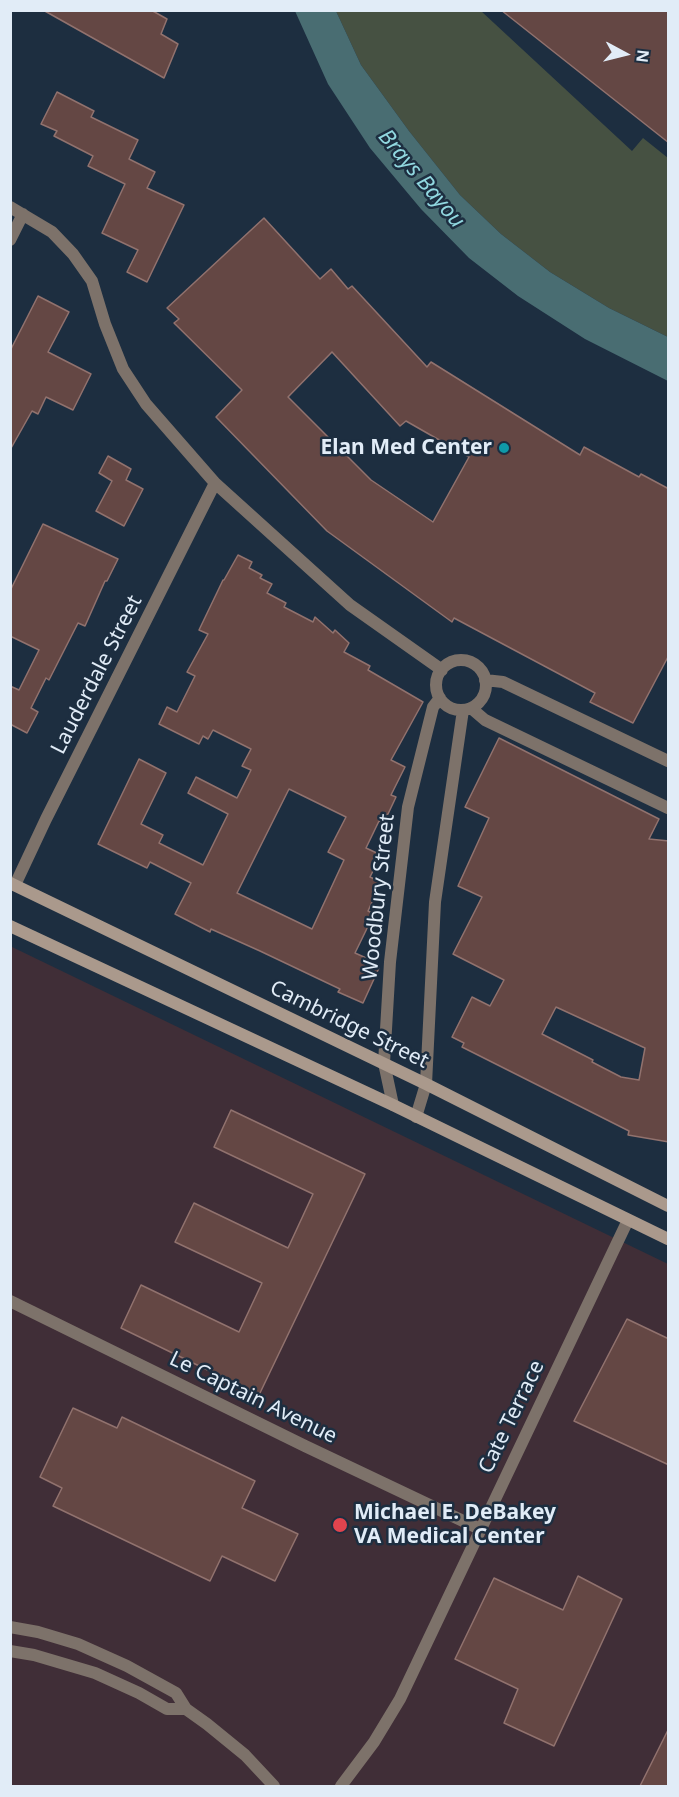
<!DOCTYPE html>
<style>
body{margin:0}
#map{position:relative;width:679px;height:1797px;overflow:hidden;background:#1d2e40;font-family:"Noto Sans",sans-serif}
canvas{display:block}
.frame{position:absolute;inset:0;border:12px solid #e1ecf7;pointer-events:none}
.north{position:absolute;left:595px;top:24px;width:60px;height:60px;-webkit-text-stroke:4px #1d2e40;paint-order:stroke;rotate:97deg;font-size:16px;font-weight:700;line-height:24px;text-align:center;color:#e1ecf7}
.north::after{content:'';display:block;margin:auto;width:21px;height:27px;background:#e1ecf7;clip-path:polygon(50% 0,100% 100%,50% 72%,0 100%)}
</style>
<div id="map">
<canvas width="679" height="1797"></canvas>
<div class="frame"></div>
<div class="north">N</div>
</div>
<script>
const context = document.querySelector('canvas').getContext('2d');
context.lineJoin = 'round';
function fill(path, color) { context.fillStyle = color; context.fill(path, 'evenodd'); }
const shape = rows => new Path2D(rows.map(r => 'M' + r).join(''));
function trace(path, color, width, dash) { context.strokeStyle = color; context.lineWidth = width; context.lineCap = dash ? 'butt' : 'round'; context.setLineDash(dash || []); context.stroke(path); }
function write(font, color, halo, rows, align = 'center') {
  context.font = font + ' "Noto Sans",sans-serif'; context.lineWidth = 5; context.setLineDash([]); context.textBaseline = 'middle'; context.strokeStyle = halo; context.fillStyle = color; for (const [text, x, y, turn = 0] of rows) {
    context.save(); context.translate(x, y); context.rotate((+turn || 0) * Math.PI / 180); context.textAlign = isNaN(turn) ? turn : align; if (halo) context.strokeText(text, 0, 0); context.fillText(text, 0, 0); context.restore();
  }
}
const medical = shape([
 [10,946,668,1264,668,1786,11,1786]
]);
const green = shape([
 [336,11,481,11,632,151,643,138,668,158,668,337,609,308,550,272,501,234,460,195,409,131,361,65]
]);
const water = shape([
 [295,11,336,11,361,65,409,131,460,195,501,234,550,272,609,308,668,337,668,381,585,339,518,296,469,258,421,209,370,148,328,84]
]);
const building = shape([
 [43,10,151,10,167,19,161,34,178,44,164,78,43,10],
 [501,10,669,10,669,143,501,10],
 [57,92,94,111,91,117,138,140,129,159,155,172,147,188,184,205,147,282,127,272,138,250,102,233,125,184,88,166,93,156,54,136,57,131,41,124,57,92],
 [264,218,320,279,331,269,348,289,352,286,427,367,431,362,580,455,584,447,639,477,641,474,669,489,669,655,633,723,590,702,595,693,454,618,452,622,327,531,216,417,242,390,174,323,179,319,167,308,264,218],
 [332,352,400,426,406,421,469,457,433,522,371,480,288,397,332,352],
 [38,296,69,312,48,352,91,374,73,410,46,397,38,414,32,411,10,450,10,351,38,296],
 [108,456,131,469,126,480,143,489,124,526,96,511,112,481,99,473,108,456],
 [43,524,118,559,107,581,105,581,85,626,78,623,49,680,46,678,31,708,38,712,27,733,10,724,10,686,19,690,39,650,10,636,10,591,43,524],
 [238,555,252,562,249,568,262,575,260,578,272,584,267,593,286,603,284,607,313,622,315,617,333,633,335,630,349,643,344,652,370,666,368,670,423,702,391,760,405,767,391,795,396,797,388,814,385,815,382,822,379,821,366,848,381,855,370,877,381,882,368,911,374,914,355,953,373,961,371,964,379,968,363,1003,338,992,340,989,260,951,211,929,210,932,175,914,191,883,150,862,147,868,98,844,139,759,166,773,141,824,163,835,159,843,203,865,228,814,188,793,196,777,237,798,251,770,242,766,251,749,213,730,208,739,203,736,199,744,159,724,167,707,177,712,195,676,187,672,208,634,199,630,223,580,224,580,238,555],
 [289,789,346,817,328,852,344,860,312,929,237,893,289,789],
 [499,738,659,819,649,839,669,841,669,1142,628,1135,629,1131,462,1047,464,1043,452,1037,472,997,490,1006,504,980,453,954,482,897,458,886,489,818,465,807,499,738],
 [556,1007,645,1048,639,1080,621,1077,592,1062,593,1060,542,1034,556,1007],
 [231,1110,365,1174,259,1395,121,1328,141,1285,239,1332,262,1283,175,1242,194,1203,288,1248,313,1194,214,1147,231,1110],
 [627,1319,669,1339,669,1465,574,1421,627,1319],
 [73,1408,117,1428,122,1417,255,1481,242,1508,298,1534,275,1581,222,1556,210,1581,53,1506,62,1488,40,1477,73,1408],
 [578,1576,622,1599,554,1746,504,1723,518,1689,455,1659,494,1578,563,1610,578,1576],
 [669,1728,669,1786,640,1786,669,1728]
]);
const street = shape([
 [10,207,52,232,73,254,92,281,105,324,123,369,146,404,215,483,350,605,442,670],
 [10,240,23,214],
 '436 685a25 25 0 1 1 50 0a25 25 0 1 1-50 0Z',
 [485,680,503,682,668,761],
 [471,708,485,720,668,808],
 [15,885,46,819,215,483],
 [393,1105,384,1063,390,962,408,807,433,707,440,698],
 [416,1117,426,1084,435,902,463,710],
 [10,1301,305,1446,480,1529],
 [10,1627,38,1632,78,1644,127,1666,176,1693,186,1709,207,1724,245,1755,274,1786],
 [10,1651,34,1655,95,1673,139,1693,167,1709,186,1709],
 [341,1786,374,1742,400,1699,628,1220]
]);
const secondary = shape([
 [10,883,426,1084,668,1206],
 [10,926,393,1105,668,1239]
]);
const markers = [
 [504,448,6,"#0f9aa8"],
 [340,1525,8,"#e0444e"]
];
const poiNames = [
 ["Elan Med Center",492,448],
 ["Michael E. DeBakey",354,1513,"left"],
 ["VA Medical Center",354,1537,"left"]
];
const streetNames = [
 ["Lauderdale Street",97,675,-63],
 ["Woodbury Street",379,897,-84],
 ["Cambridge Street",349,1025,26],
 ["Le Captain Avenue",253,1398,26],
 ["Cate Terrace",512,1417,-64]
];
const waterNames = [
 ["Brays Bayou",421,179,50]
];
fill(medical, '#402e37');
fill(green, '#465142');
fill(water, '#496d72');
fill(building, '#644744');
trace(building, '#91726e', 1.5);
trace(street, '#7d726a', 12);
trace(secondary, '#aa998c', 12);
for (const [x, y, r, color] of markers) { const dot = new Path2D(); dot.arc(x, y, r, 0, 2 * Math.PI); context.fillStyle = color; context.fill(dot); trace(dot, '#1d2e40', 2); }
write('bold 21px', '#e1ecf7', '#1d2e40', poiNames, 'right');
write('21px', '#e1ecf7', '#1d2e40', streetNames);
write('italic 22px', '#91d8e0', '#1d2e40', waterNames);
</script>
